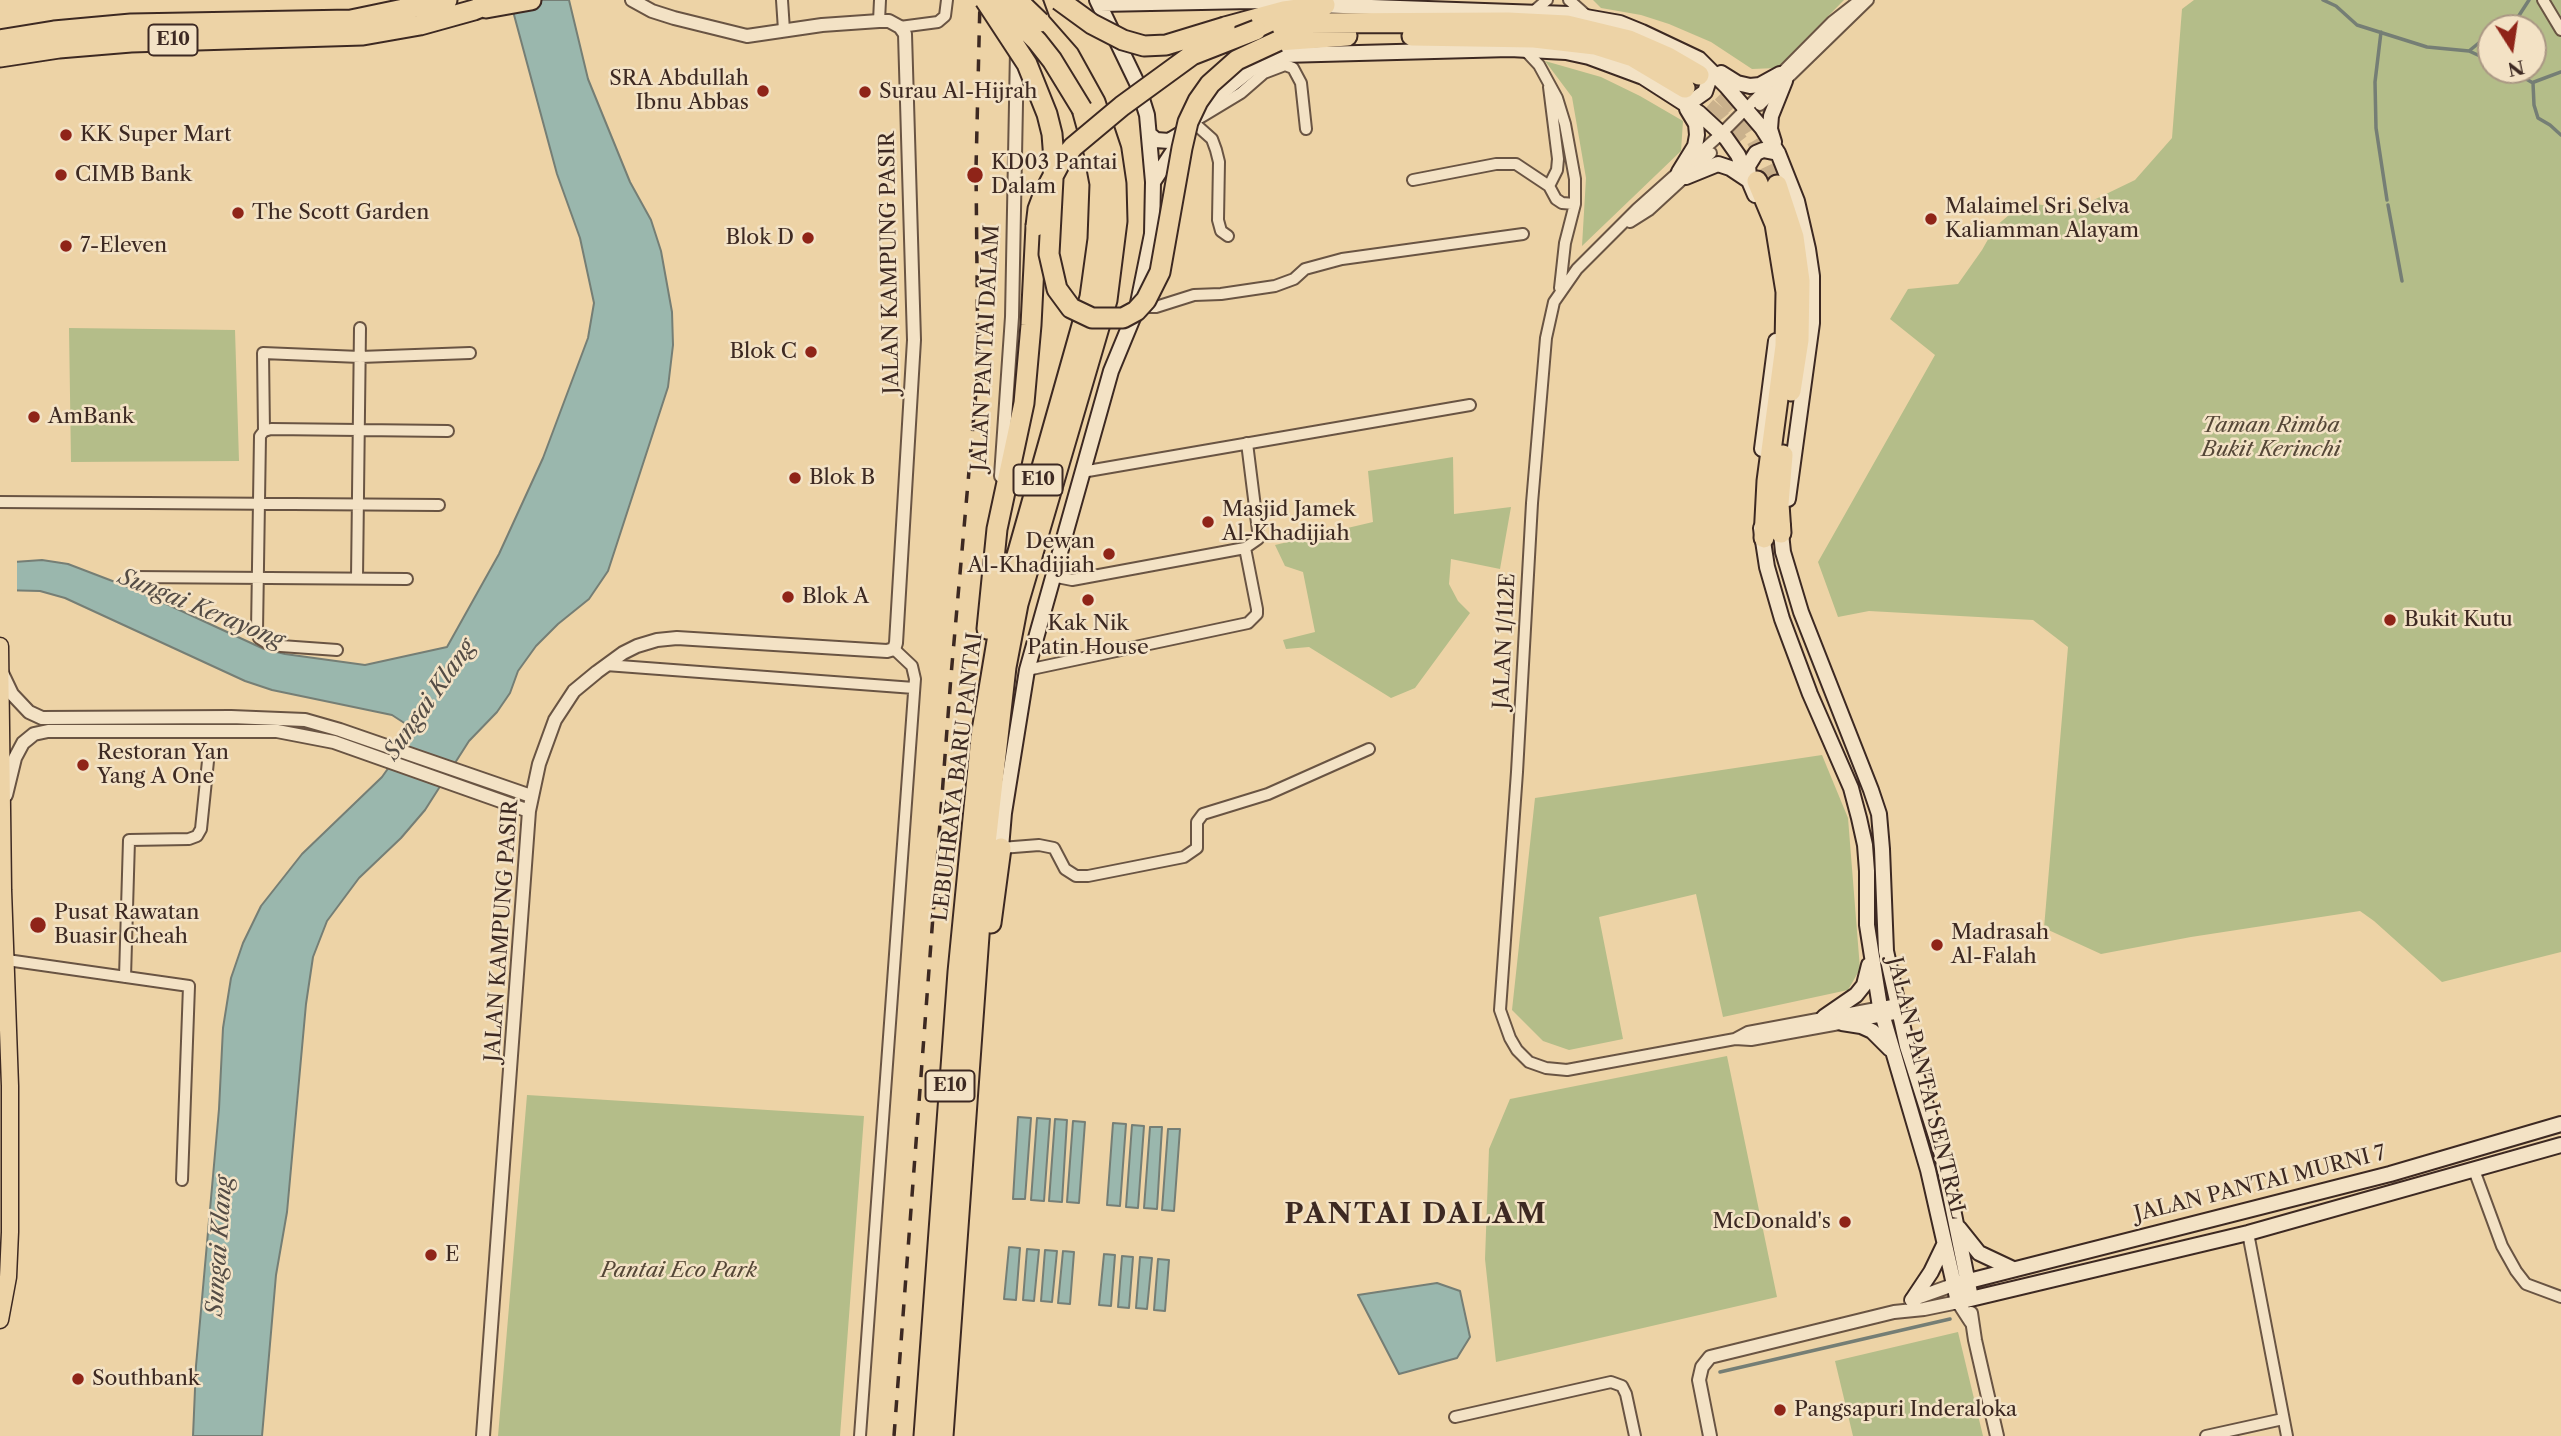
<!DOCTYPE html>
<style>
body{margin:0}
#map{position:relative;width:2561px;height:1436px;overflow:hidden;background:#edd3a6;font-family:"Libre Caslon Text",serif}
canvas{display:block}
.north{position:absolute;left:2477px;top:14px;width:70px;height:70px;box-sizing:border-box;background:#f3e2c5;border:2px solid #aa9884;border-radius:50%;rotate:168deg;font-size:19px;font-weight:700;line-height:28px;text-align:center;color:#3d2922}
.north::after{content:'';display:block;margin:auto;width:24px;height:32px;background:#8f2418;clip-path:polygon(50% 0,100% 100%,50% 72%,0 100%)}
</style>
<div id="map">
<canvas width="2561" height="1436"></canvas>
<div class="north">N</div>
</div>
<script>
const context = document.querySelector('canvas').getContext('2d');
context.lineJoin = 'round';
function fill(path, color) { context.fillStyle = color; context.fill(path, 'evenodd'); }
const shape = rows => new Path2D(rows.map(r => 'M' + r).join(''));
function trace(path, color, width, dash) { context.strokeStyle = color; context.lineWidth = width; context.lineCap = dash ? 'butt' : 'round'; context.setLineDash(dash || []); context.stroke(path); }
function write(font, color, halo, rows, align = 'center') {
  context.font = font + ' "Libre Caslon Text",serif'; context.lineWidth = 5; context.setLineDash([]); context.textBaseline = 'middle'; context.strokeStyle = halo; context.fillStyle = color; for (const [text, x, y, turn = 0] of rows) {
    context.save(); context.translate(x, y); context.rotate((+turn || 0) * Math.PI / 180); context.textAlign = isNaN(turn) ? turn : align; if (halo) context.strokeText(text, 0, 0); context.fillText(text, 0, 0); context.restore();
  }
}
const green = shape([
 [1593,0,1844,0,1777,68,1752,69,1711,42,1669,24,1641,15,1601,8],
 [2194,0,2561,0,2561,952,2442,982,2374,921,2360,911,2191,937,2101,954,2044,928,2068,647,2033,620,1869,611,1838,617,1818,562,1935,355,1890,319,1908,289,1958,284,1982,250,1995,227,2024,202,2073,210,2135,180,2172,138,2182,9],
 [2491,28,2533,28,2533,70,2491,70],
 [1545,61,1601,77,1640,96,1683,121,1681,151,1582,246,1586,178,1572,97],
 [69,328,235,330,239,461,71,462],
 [1453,457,1454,514,1511,507,1500,569,1451,559,1449,584,1458,601,1470,613,1415,688,1391,698,1309,647,1286,649,1283,640,1315,632,1303,572,1285,566,1275,545,1373,522,1368,471],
 [1822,755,1848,818,1860,969,1848,990,1723,1017,1696,894,1599,917,1623,1039,1569,1050,1543,1041,1512,1010,1535,798],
 [1727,1056,1777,1297,1496,1362,1485,1259,1489,1149,1510,1099],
 [527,1095,864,1116,840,1436,498,1436],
 [1958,1332,1983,1436,1853,1436,1835,1361]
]);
const water = shape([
 [510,0,569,0,588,79,630,182,651,220,661,251,672,312,673,345,668,387,608,571,589,599,558,624,536,646,518,671,510,693,497,712,469,741,425,810,401,838,359,878,327,921,313,957,306,1004,287,1212,276,1275,262,1436,193,1436,196,1366,219,1109,223,1028,231,978,243,943,261,906,302,854,382,777,411,736,412,728,392,715,272,690,245,681,65,598,40,591,0,590,0,563,42,560,68,564,136,590,264,649,285,654,365,665,447,647,499,554,543,458,588,338,594,303,580,238,557,174,510,0],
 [1018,1117,1031,1118,1025,1199,1013,1199,1018,1117],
 [1037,1118,1050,1119,1044,1201,1031,1200,1037,1118],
 [1055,1119,1067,1120,1062,1202,1049,1201,1055,1119],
 [1073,1121,1085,1122,1079,1203,1067,1202,1073,1121],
 [1113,1123,1126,1124,1120,1206,1107,1205,1113,1123],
 [1132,1125,1144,1126,1138,1208,1126,1207,1132,1125],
 [1150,1127,1162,1127,1157,1209,1144,1208,1150,1127],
 [1168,1129,1180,1129,1174,1211,1162,1210,1168,1129],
 [1009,1247,1020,1248,1016,1300,1004,1299,1009,1247],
 [1027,1249,1039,1250,1034,1301,1023,1300,1027,1249],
 [1045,1250,1057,1251,1052,1302,1041,1301,1045,1250],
 [1063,1251,1074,1252,1070,1304,1058,1303,1063,1251],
 [1104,1254,1115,1255,1111,1306,1099,1305,1104,1254],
 [1122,1256,1133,1257,1129,1308,1118,1307,1122,1256],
 [1140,1257,1152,1258,1147,1309,1136,1308,1140,1257],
 [1158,1259,1169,1260,1165,1311,1154,1310,1158,1259],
 [1437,1283,1460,1291,1470,1337,1457,1358,1399,1374,1358,1295,1437,1283]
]);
const pier = shape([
 [0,559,17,559,17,593,0,594]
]);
const stream = shape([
 [2323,0,2336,6,2357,25,2427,47,2469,51,2491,61],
 [2499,28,2518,17,2529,0],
 [2381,32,2375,82,2376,128,2387,200],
 [2469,51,2491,33],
 [2511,70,2533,83,2534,105,2538,118,2550,125,2561,135],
 [2534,82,2561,72],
 [2388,205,2402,281],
 [1720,1372,1950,1319]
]);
const motorwayTunnel = shape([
 [1699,75,1719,90,1737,109,1756,140,1777,185],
 [1685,88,1721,119,1742,146,1754,173]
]);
const minor = shape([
 [782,0,784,30],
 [1569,0,1587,16],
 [1860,0,1832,22,1721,134,1637,209,1577,269,1554,302,1546,338,1532,503,1517,772,1500,1010,1510,1038,1517,1050,1529,1062,1546,1068,1567,1070,1735,1039,1751,1040,1900,1013],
 [2543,0,2561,30],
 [1533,12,1547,0],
 [879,21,880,0],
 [900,27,938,22,945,16,947,0],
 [1524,49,1539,65,1557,98,1565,124,1575,179,1575,204,1565,243,1560,288],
 [1760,105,1868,0],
 [1413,180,1496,164,1516,164,1549,186,1556,199,1562,203,1575,204],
 [1549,186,1557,170,1558,159,1549,87],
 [1630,222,1649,210,1711,153],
 [1228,236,1221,231,1218,220,1219,162,1216,150,1212,139,1193,122,1241,93,1264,73,1285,65,1293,68,1301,83,1306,129],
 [1140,307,1156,307,1194,295,1221,294,1275,286,1294,279,1305,269,1342,259,1523,234],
 [264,431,263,353,360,357,470,353],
 [1082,472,1470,405],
 [0,502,439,505],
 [1052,576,1072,580,1245,548,1258,539,1258,531,1247,443],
 [131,577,407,579],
 [357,578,360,328],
 [337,650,281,646,267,643,259,638,257,631,260,436,264,431,271,429,448,431],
 [606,665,914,688],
 [1027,670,1248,623,1257,614,1257,609,1245,548],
 [1001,848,1039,845,1054,848,1065,869,1076,876,1088,876,1184,857,1197,848,1197,822,1203,814,1268,794,1369,749],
 [7,960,189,986,182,1180],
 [125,977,129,840,189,839,197,836,201,829,208,761],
 [1735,1039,1748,1032,1898,1004],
 [2474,1170,2502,1246,2516,1271,2526,1284,2561,1297],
 [2248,1233,2287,1436],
 [1455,1417,1611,1382,1622,1386,1626,1394,1635,1436],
 [860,1436,915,679,912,666,894,649],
 [2206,1436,2283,1419]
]);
const tertiary = shape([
 [1001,476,1012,317,1017,50],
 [2,673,12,694,29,712,42,718,231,717,305,720,340,730,531,796],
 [6,795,15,758,23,743,34,734,48,731,277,731,334,742,529,811],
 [1911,1300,1953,1285],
 [1971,1313,1975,1340,1997,1436],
 [483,1436,529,811,539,764,555,720,574,691,597,672,623,653,637,646,657,640,677,638,887,651,894,649,896,643,914,340,905,34,900,27,889,21,879,21,822,25,747,36,674,18,652,11,632,0],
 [1710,1436,1699,1380,1702,1367,1710,1357,1894,1312,1924,1309,1958,1302,1971,1322]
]);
const secondary = shape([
 [1100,4,1252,1,1295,4],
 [1315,5,1569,14,1620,23,1642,32,1699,59,1726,86,1762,128,1778,153,1797,201,1808,249,1812,276,1812,323,1788,499],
 [1721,73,1737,83,1750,86,1760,85,1780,74],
 [1679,99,1695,99,1705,92,1709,80,1703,67],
 [1198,115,1208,103,1251,69,1270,59,1283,55,1510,49,1566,52,1589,57,1643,77,1699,113,1726,138,1738,155,1755,195],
 [1149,134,1156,140,1169,141,1184,132],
 [1774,142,1770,129,1771,116,1785,81],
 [1679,172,1695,146,1697,135,1696,124,1687,109],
 [1749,176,1748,166,1756,153,1763,150,1778,153],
 [1686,177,1718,164,1730,168,1748,180],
 [1153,182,1180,141],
 [1762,449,1776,341],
 [1783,526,1781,533,1783,552,1801,612,1871,790,1879,814,1882,849,1886,951,1907,1046,1942,1155,1971,1298],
 [1761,528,1767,567,1782,619,1810,694,1851,788,1859,818,1865,845,1867,871,1867,925,1880,1007,1928,1170,1958,1302,2248,1233,2561,1145],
 [1001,848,1004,813,1027,670,1111,371,1137,308,1152,234,1153,182,1147,115,1137,83,1097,0],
 [1824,1017,1856,995,1864,985,1869,965],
 [1842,1023,1861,1026,1872,1031,1890,1049],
 [1959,1228,1979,1253,2013,1269],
 [1961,1283,2390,1174,2561,1124],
 [1913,1299,1931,1272,1944,1245]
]);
const primary = shape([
 [0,646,3,890,10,1086,10,1232,8,1277,0,1320]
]);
const motorway = shape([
 [486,8,531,0],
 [1225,27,1284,11,1325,5],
 [1256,30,1306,23,1508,22,1567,25,1629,40,1668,57,1699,75],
 [1412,36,1534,38,1595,45,1633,57,1685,88],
 [0,40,54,31,131,24,351,20,447,0],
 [1278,41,1347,36],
 [0,57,59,48,131,42,363,35,420,25,474,10,499,0],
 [1757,181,1775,224,1786,292,1785,346,1767,481,1764,538],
 [1777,185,1794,237,1800,281,1799,340,1791,391],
 [1781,533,1779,504,1783,455],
 [987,629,997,529,1024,403,1031,325,1036,226],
 [991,923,1001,848],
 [924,1436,958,972,981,737,1003,605,1090,297,1098,239,1100,184,1094,152,1082,109],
 [943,1436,985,852,1006,667,1018,604,1107,300,1117,221,1116,184,1111,150,1095,102,1069,55,1040,22,1032,0]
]);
const rail = shape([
 [894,1436,951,676,978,369,976,169,980,0]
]);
const motorwayBridge = shape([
 [985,0,1027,64,1047,114,1052,134,1054,160,1049,254,1057,289,1071,308,1092,318,1123,318,1136,311,1146,300,1160,272,1182,148,1188,122,1198,101,1210,84,1237,60,1278,41],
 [996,0,1037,41,1052,60,1082,109],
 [1017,0,1040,22],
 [1059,0,1092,24,1123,40,1144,46,1166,45,1225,27],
 [1036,226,1038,209,1044,193,1060,163,1073,147,1122,106,1192,55,1256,30]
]);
const markers = [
 [763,91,7,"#8f2418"],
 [865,92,7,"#8f2418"],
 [66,135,7,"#8f2418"],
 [61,175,7,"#8f2418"],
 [975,175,9,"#8f2418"],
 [238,213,7,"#8f2418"],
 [1931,219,7,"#8f2418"],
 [808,238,7,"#8f2418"],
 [66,246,7,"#8f2418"],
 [811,352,7,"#8f2418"],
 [34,417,7,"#8f2418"],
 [795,478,7,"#8f2418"],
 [1208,522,7,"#8f2418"],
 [1109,554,7,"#8f2418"],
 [788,597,7,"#8f2418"],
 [1088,600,7,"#8f2418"],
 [2390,620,7,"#8f2418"],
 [83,765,7,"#8f2418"],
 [38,925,9,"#8f2418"],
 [1937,945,7,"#8f2418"],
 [1845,1222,7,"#8f2418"],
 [431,1255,7,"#8f2418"],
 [78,1379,7,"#8f2418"],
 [1780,1410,7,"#8f2418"]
];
const shields = [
 [173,40,49],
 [1038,480,49],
 [950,1086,49]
];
const shieldNames = [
 ["E10",173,40],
 ["E10",1038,480],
 ["E10",950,1086]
];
const poiNames = [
 ["SRA Abdullah",749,79,"right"],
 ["Ibnu Abbas",749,103,"right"],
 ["Surau Al-Hijrah",879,92],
 ["KK Super Mart",80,135],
 ["KD03 Pantai",991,163],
 ["Dalam",991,187],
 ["CIMB Bank",75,175],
 ["Malaimel Sri Selva",1945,207],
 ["Kaliamman Alayam",1945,231],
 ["The Scott Garden",252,213],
 ["Blok D",794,238,"right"],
 ["7-Eleven",80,246],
 ["Blok C",797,352,"right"],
 ["AmBank",48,417],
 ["Blok B",809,478],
 ["Masjid Jamek",1222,510],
 ["Al-Khadijiah",1222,534],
 ["Dewan",1095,542,"right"],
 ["Al-Khadijiah",1095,566,"right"],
 ["Blok A",802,597],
 ["Bukit Kutu",2404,620],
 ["Kak Nik",1088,624,"center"],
 ["Patin House",1088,648,"center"],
 ["Restoran Yan",97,753],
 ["Yang A One",97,777],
 ["Pusat Rawatan",54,913],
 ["Buasir Cheah",54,937],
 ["Madrasah",1951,933],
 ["Al-Falah",1951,957],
 ["McDonald's",1831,1222,"right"],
 ["E",445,1255],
 ["Southbank",92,1379],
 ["Pangsapuri Inderaloka",1794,1410]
];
const streetNames = [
 ["JALAN KAMPUNG PASIR",890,263,-91],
 ["JALAN PANTAI DALAM",986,348,-87],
 ["JALAN 1/112E",1505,641,-87],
 ["LEBUHRAYA BARU PANTAI",958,777,-83],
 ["JALAN KAMPUNG PASIR",502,931,-86],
 ["JALAN PANTAI SENTRAL",1926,1088,76],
 ["JALAN PANTAI MURNI 7",2260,1184,-14]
];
const parkNames = [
 ["Taman Rimba",2271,426],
 ["Bukit Kerinchi",2271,450],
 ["Pantai Eco Park",679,1271]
];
const waterNames = [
 ["Sungai Kerayong",201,609,22],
 ["Sungai Klang",430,700,-55],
 ["Sungai Klang",220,1246,-86]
];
const districtNames = [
 ["PANTAI DALAM",1416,1215]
];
fill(green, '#b4bd89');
fill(water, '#9ab7ad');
trace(water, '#757e75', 2);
fill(pier, '#edd3a6');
trace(stream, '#757e75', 3.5);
trace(motorwayTunnel, '#cab18c', 19, [19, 10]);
trace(minor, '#695443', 14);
trace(tertiary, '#695443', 16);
trace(secondary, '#3d2922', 18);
trace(primary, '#3d2922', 19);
trace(motorway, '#3d2922', 23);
trace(minor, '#f3e2c5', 10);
trace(tertiary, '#f3e2c5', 12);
trace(secondary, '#f3e2c5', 14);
trace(primary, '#edd3a6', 16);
trace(motorway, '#edd3a6', 19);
trace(rail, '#3d2922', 3.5, [12, 12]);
trace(motorwayBridge, '#3d2922', 23, []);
trace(motorwayBridge, '#edd3a6', 19);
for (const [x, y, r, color] of markers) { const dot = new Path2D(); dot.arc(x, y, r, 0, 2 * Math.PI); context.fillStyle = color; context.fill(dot); trace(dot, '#f3e2c5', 2.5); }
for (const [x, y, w] of shields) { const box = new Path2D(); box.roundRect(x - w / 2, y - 15.5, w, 31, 5); context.fillStyle = '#f3e2c5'; context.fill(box); trace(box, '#3d2922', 2); }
write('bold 19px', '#3d2922', null, shieldNames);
write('21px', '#3d2922', '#f3e2c5', poiNames, 'left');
write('21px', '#3d2922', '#f3e2c5', streetNames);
write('italic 21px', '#554737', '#f3e2c5', parkNames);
write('italic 23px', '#544c45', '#f3e2c5', waterNames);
context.letterSpacing = '2px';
write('bold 28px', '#3d2922', '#f3e2c5', districtNames);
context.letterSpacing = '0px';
</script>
